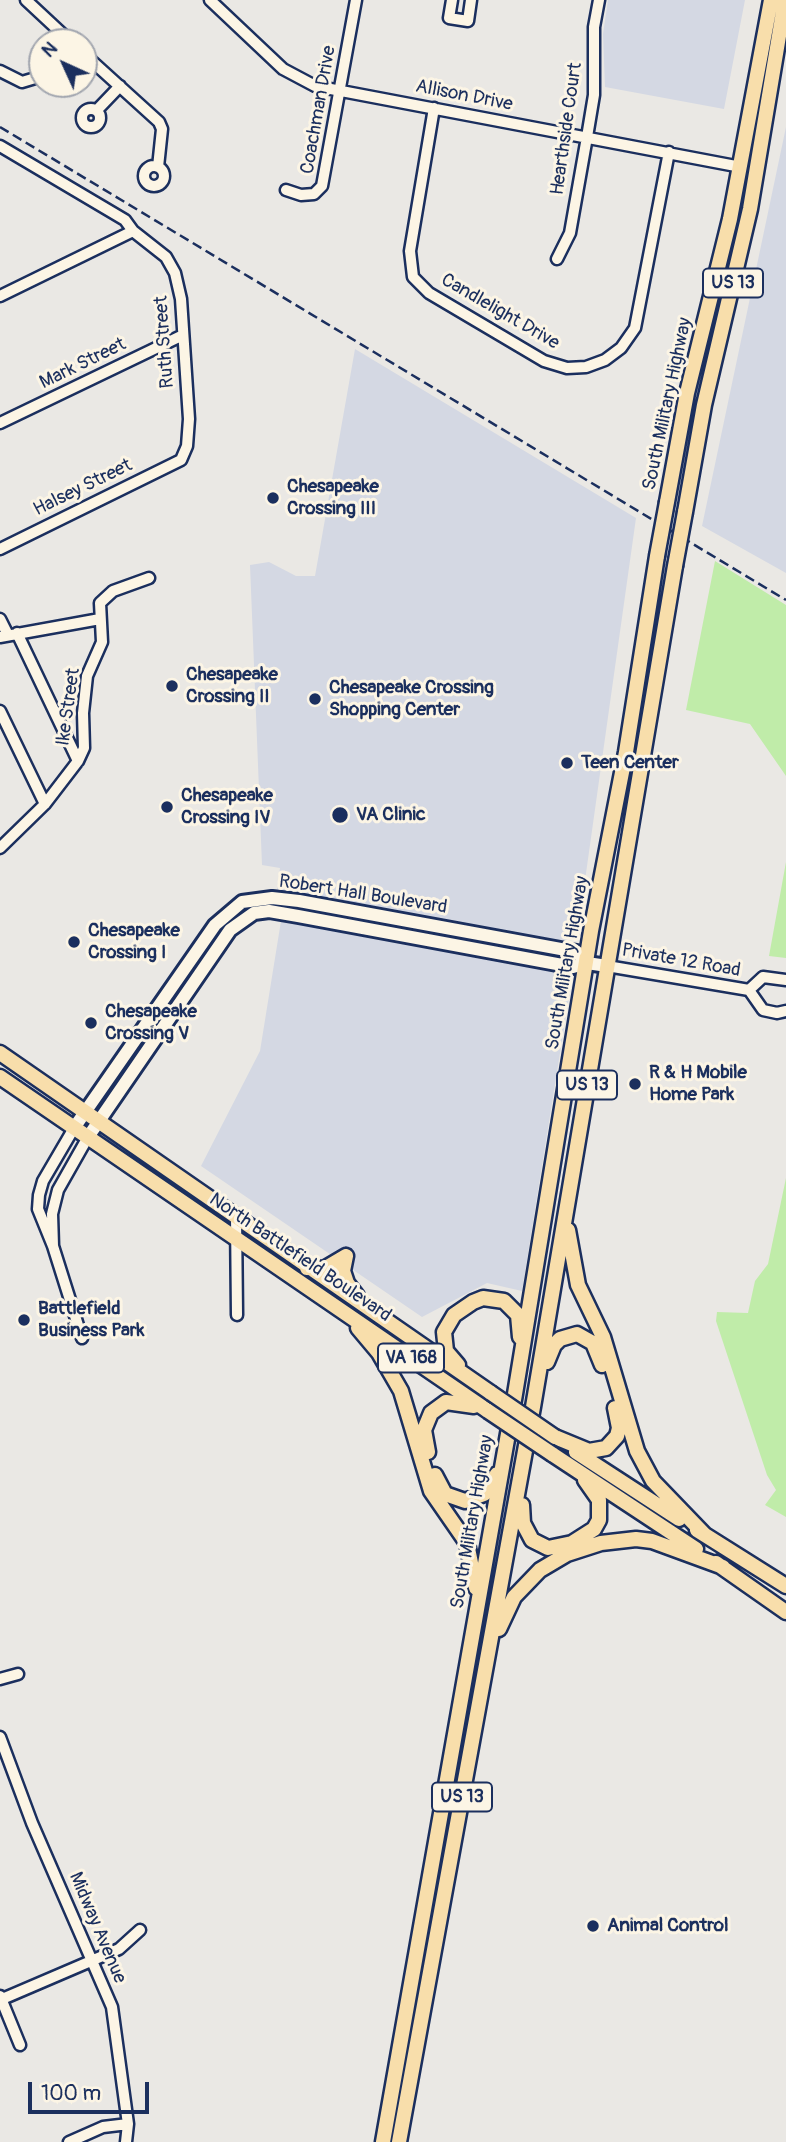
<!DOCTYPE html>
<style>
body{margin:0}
#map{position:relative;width:786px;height:2142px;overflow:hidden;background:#eae8e4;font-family:Pangolin,sans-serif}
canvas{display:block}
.north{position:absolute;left:28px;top:28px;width:70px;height:70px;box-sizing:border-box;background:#fcf5e5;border:2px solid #a2a6af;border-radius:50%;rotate:315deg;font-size:19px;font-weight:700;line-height:28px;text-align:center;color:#1b2f5e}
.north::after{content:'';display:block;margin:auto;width:24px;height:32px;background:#1b2f5e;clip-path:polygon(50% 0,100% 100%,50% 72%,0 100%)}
.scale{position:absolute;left:28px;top:2082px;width:121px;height:32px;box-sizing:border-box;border:4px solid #1b2f5e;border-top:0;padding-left:9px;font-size:21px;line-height:24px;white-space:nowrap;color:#1b2f5e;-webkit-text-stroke:5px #fcf5e5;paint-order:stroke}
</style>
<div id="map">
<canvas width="786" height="2142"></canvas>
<div class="north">N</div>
<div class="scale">100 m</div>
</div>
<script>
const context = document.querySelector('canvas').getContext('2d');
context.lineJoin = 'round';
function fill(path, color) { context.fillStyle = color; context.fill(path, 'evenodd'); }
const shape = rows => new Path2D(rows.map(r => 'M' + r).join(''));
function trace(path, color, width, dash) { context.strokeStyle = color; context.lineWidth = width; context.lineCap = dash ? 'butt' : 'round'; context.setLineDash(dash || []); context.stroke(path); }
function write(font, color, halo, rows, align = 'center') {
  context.font = font + ' Pangolin,sans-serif'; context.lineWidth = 6; context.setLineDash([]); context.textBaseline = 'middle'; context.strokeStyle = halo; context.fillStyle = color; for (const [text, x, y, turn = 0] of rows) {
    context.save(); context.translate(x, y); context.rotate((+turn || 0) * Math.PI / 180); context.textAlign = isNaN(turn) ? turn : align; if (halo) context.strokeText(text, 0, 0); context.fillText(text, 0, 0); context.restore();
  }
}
const built = shape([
 [608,0,745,0,724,109,605,87,603,34],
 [786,127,786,573,702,526],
 [355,349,636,518,578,930,564,942,277,889,280,868,262,865,250,565,269,562,296,576,315,576],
 [281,921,560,970,569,976,571,984,522,1291,487,1283,422,1317,201,1166,260,1051]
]);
const green = shape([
 [715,561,786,605,786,776,750,724,686,710],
 [786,862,786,958,769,956],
 [786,1178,786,1517,765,1505,776,1490,767,1475,716,1321,717,1312,748,1313,755,1281,768,1264]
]);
const minor = shape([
 [26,0,71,42],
 [210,0,283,69,315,86,741,167],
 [452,0,449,18,468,21,471,0],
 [84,54,159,122,162,129,158,167],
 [0,71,22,82,42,76],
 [434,108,410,251,413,277,429,293,544,361,567,368,586,367,605,360,621,348,635,328,669,152],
 '82 118a9 9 0 1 1 18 0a9 9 0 1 1-18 0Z',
 [97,110,120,86],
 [0,146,125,220,133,231,166,257,175,273,181,299,189,419,187,446,181,460,0,549],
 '144 176a10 10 0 1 1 20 0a10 10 0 1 1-20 0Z',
 [286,190,301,195,314,194,322,186,356,0],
 [557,259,570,233,587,137,594,95,594,27,599,0],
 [0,296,133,231],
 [0,423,181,336],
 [0,619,8,635],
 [17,633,78,761],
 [0,637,100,619],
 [0,711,45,804],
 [0,848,45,804,78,761,84,748,83,713,87,676,102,642,100,603,113,591,149,578],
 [607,966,749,990],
 [749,990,763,1010,777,1013,786,1011],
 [749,990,763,977,786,980],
 [74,1128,43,1181,39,1195,38,1209,53,1246,52,1214,58,1190,88,1137],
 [236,1217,237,1315],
 [53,1246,82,1338],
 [0,1679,18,1674],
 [0,1737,32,1823,112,2007,128,2124,126,2142],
 [0,1996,20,2045],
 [0,2000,119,1949,140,1930],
 [69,2142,103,2127,128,2124]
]);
const tertiary = shape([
 [74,1128,215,925,242,902,272,898,299,901,577,952,587,963],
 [88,1137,230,930,254,913,269,911,298,916,573,967,587,963,607,966]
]);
const primary = shape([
 [667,502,687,393,730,219,771,0],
 [685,512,704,405,750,209,785,0],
 [0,1053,491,1393],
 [0,1077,488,1411],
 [568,1230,578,1285,603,1337,637,1451,653,1481,705,1535],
 [346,1256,343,1271,347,1283,357,1296],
 [307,1268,324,1269,346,1256],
 [358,1328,379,1353,401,1391,431,1491,467,1543,476,1588],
 [547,1362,554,1345,560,1339,577,1334,593,1343,602,1365],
 [458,1365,446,1351,444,1332,454,1315,473,1302,483,1298,504,1301,518,1315,520,1337],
 [555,1437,589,1451,606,1448,617,1436,619,1428,615,1408],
 [428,1452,424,1430,431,1413,446,1402,474,1406],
 [576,1452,679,1519],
 [552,1454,696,1549],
 [435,1475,445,1494,465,1501,484,1494,497,1474],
 [522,1505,523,1523,532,1540,548,1548,572,1543,594,1529,599,1520,599,1500,585,1480],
 [697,1530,786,1586],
 [716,1563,786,1612],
 [499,1629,514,1597,540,1570,567,1554,601,1543,636,1539,652,1541,723,1567],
 [383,2142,515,1394,591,931,626,752,657,556],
 [399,2142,533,1407,675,566]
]);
const rail = shape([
 [0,127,786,600]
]);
const primaryBridge = shape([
 [657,556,667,502],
 [675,566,685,512],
 [491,1393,555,1437],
 [488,1411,552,1454]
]);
const markers = [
 [273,498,7,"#1b2f5e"],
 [172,686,7,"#1b2f5e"],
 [315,699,7,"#1b2f5e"],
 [567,763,7,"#1b2f5e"],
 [167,807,7,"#1b2f5e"],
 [340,815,9,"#1b2f5e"],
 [74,942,7,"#1b2f5e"],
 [91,1023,7,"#1b2f5e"],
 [635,1084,7,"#1b2f5e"],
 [24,1320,7,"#1b2f5e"],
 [593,1926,7,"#1b2f5e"]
];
const shields = [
 [733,283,60],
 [587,1085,60],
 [411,1358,66],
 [462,1797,60]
];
const shieldNames = [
 ["US 13",733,283],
 ["US 13",587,1085],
 ["VA 168",411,1358],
 ["US 13",462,1797]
];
const streetNames = [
 ["Allison Drive",464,96,11],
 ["Coachman Drive",319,110,-80],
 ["Hearthside Court",567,129,-82],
 ["Candlelight Drive",500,312,30],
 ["Ruth Street",165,342,-94],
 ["Mark Street",83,364,-26],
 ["South Military Highway",668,404,-78],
 ["Halsey Street",83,488,-26],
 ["Ike Street",69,707,-82],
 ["Robert Hall Boulevard",363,895,9],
 ["Private 12 Road",681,961,10],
 ["South Military Highway",568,963,-80],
 ["North Battlefield Boulevard",300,1258,34],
 ["South Military Highway",473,1522,-80],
 ["Midway Avenue",97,1928,67]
];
const poiNames = [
 ["Chesapeake",287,487],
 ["Crossing III",287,509],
 ["Chesapeake",186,675],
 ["Crossing II",186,697],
 ["Chesapeake Crossing",329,688],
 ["Shopping Center",329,710],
 ["Teen Center",581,763],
 ["Chesapeake",181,796],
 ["Crossing IV",181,818],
 ["VA Clinic",356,815],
 ["Chesapeake",88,931],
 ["Crossing I",88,953],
 ["Chesapeake",105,1012],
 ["Crossing V",105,1034],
 ["R & H Mobile",649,1073],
 ["Home Park",649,1095],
 ["Battlefield",38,1309],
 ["Business Park",38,1331],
 ["Animal Control",607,1926]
];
fill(built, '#d4d8e3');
fill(green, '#c0eca9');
trace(minor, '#1b2f5e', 15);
trace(tertiary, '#1b2f5e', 18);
trace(primary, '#1b2f5e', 19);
trace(minor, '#fcf5e5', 10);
trace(tertiary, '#fcf5e5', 12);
trace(primary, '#f8deab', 14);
trace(rail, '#1b2f5e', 2.5, [10, 5]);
trace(primaryBridge, '#1b2f5e', 19, []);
trace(primaryBridge, '#f8deab', 14);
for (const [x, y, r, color] of markers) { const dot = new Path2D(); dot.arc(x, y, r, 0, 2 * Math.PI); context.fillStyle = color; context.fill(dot); trace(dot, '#fcf5e5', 2.5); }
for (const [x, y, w] of shields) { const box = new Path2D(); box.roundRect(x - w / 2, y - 14.5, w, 29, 5); context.fillStyle = '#fcf5e5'; context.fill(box); trace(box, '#1b2f5e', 2); }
write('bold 18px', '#1b2f5e', null, shieldNames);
write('19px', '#1b2f5e', '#fcf5e5', streetNames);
write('bold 19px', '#1b2f5e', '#fcf5e5', poiNames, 'left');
</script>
